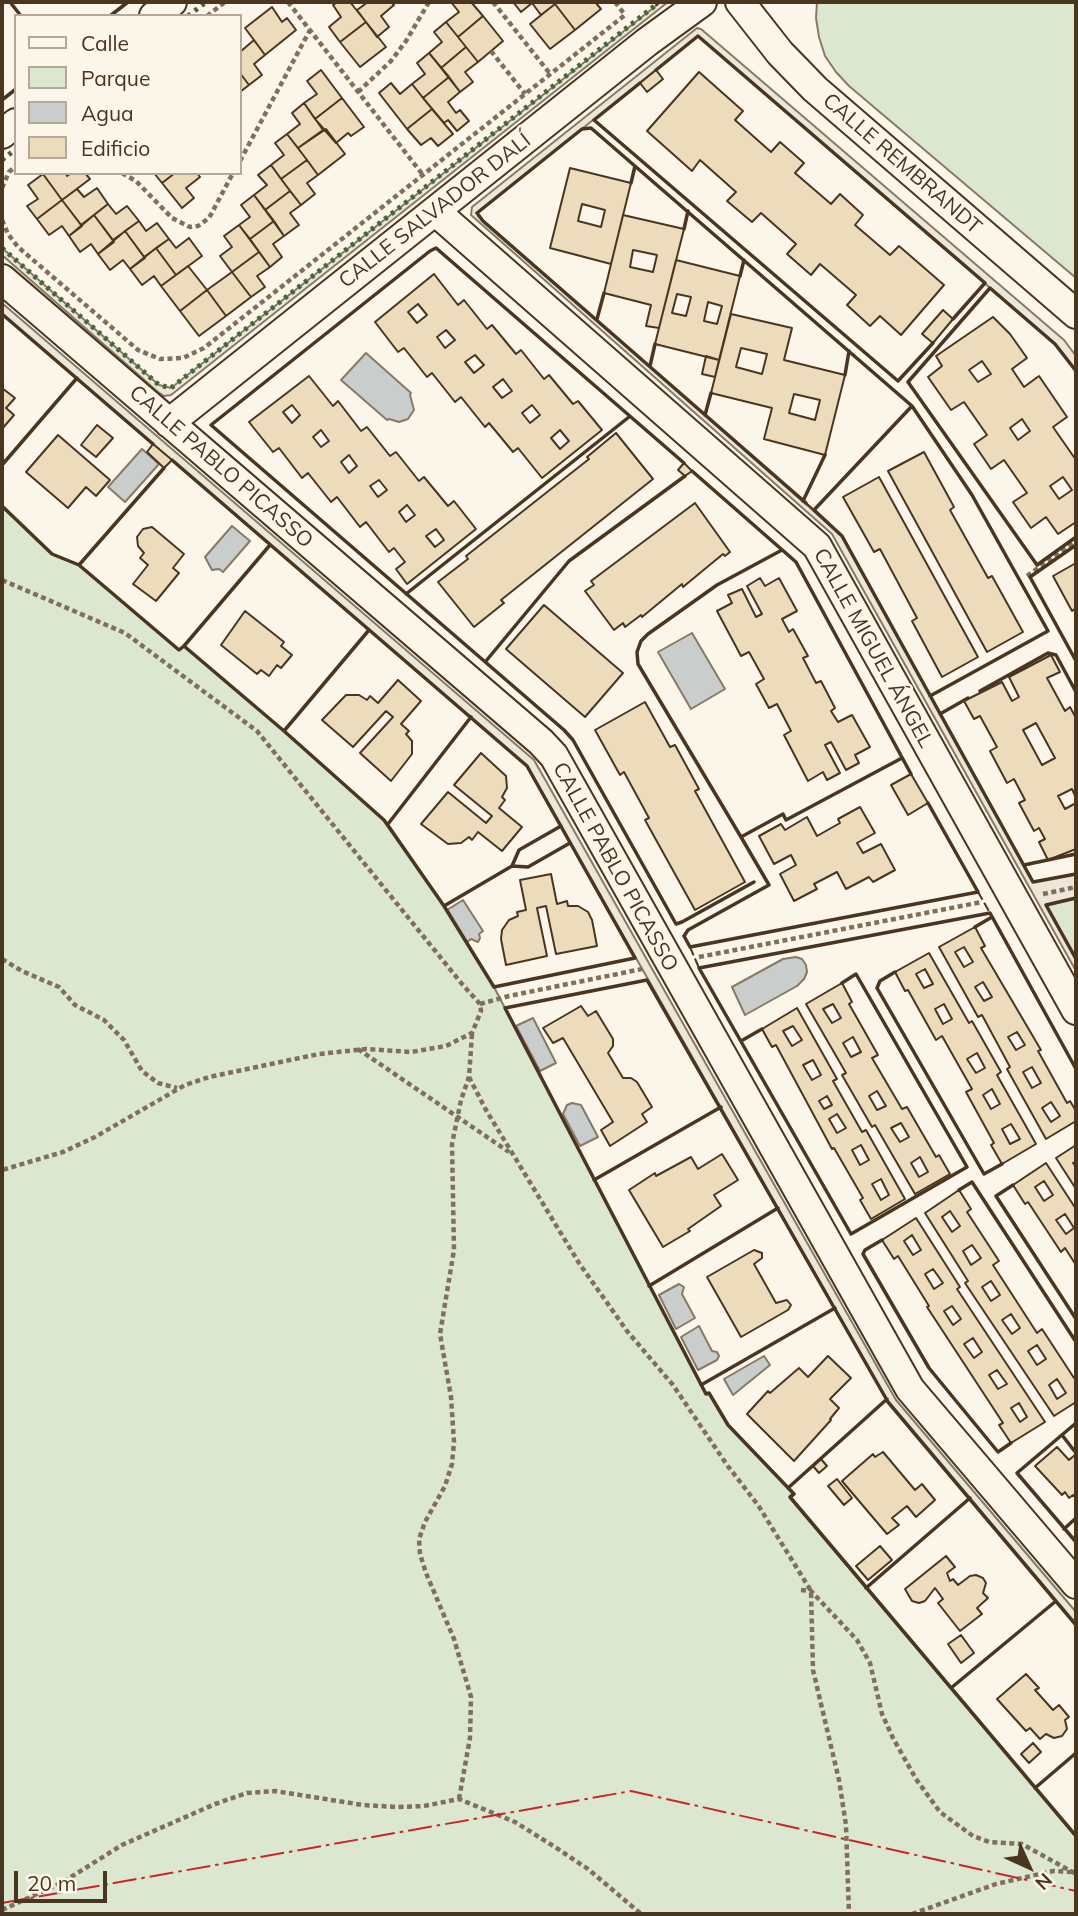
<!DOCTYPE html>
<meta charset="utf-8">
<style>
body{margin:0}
#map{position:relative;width:1078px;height:1916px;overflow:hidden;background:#fbf6e9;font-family:Mulish,sans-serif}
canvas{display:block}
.frame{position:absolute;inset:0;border:4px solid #4a3520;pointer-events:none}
.legend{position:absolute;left:14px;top:14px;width:228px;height:161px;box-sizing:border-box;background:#fbf6e9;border:2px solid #b4a999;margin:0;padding:9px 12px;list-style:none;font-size:21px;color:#4a3520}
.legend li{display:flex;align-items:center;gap:14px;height:35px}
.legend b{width:35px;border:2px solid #b4a999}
.north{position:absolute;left:994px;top:1832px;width:70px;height:70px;-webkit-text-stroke:5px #fbf6e9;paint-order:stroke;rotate:135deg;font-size:19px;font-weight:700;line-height:28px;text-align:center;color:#4a3520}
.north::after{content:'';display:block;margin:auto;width:24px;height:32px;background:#4a3520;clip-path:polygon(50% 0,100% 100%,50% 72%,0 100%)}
.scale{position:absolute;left:14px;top:1871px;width:93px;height:32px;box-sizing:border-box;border:4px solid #4a3520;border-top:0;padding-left:9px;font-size:21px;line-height:24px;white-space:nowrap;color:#4a3520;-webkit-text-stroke:5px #fbf6e9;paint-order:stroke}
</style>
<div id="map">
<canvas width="1078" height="1916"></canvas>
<div class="frame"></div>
<ul class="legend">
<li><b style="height:9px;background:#fbf6e9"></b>Calle</li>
<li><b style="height:19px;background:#dce7d0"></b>Parque</li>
<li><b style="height:19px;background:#c9cecd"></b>Agua</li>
<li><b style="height:19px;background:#ecdcbc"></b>Edificio</li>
</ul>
<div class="north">N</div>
<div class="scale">20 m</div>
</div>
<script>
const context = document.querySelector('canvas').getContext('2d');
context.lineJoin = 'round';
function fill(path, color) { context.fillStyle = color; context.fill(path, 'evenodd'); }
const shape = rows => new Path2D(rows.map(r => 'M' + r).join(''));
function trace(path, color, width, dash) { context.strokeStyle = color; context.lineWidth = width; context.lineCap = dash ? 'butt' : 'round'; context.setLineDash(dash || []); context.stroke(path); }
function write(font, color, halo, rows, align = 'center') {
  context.font = font + ' Mulish,sans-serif'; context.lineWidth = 5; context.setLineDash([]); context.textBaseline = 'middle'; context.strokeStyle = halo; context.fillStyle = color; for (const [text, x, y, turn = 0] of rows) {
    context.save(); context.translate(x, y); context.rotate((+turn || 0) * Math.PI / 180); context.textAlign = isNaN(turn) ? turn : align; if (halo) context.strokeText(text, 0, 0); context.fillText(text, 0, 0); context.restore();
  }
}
const green = shape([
 [817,2,1076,2,1076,278,849,86,836,72,825,56,819,37,816,18,817,2],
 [2,506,52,554,79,565,179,650,184,646,284,731,388,824,444,906,494,987,706,1394,709,1393,728,1425,794,1494,790,1498,1076,1836,1076,1914,2,1914,2,506],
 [1076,898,1076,958,1046,905,1076,898]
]);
const parking = shape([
 [655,2,668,2,171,395,164,396,158,392,2,255,2,248,159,385,171,388,657,5,655,2],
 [697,28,701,29,1064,340,1076,356,1076,371,1055,344,698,36,478,212,478,216,842,536,1033,882,1076,874,1076,898,1046,905,1076,959,1076,971,832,534,471,215,472,207,697,28],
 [2,303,534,760,896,1400,1076,1612,1076,1625,888,1402,527,766,2,314,2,303]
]);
const water = shape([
 [366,353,411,393,410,395,414,410,408,419,399,422,389,419,387,420,341,380,366,353],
 [142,449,159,464,125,502,108,487,142,449],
 [232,526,250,541,223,572,219,569,212,570,205,557,232,526],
 [692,633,725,689,691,709,658,652,692,633],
 [463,900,483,931,479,934,480,938,478,942,471,939,467,942,447,910,463,900],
 [796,957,802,959,806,965,807,972,804,979,797,986,745,1015,732,987,783,959,796,957],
 [533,1018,556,1063,540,1071,516,1026,533,1018],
 [572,1103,581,1105,598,1137,580,1146,563,1114,567,1105,572,1103],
 [679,1284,684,1287,682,1294,695,1318,676,1329,659,1295,679,1284],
 [699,1326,712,1351,717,1352,719,1356,717,1360,698,1370,681,1337,699,1326],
 [764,1356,770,1365,733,1395,724,1379,764,1356]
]);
const building = shape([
 [338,2,350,2,366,22,340,42,329,27,341,17,333,5,338,2],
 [368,2,391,2,394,5,381,16,389,27,377,37,357,10,368,2],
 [451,2,471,2,483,16,458,37,446,22,459,12,451,2],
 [513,2,554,2,555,4,541,15,532,3,521,12,513,2],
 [558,2,595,2,601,9,575,30,555,4,558,2],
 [555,4,575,30,550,49,530,24,555,4],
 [272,7,282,22,287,18,296,30,265,55,245,28,272,7],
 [483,16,503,41,478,62,458,37,483,16],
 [366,22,386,47,360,67,340,42,366,22],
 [446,22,466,47,441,68,429,53,442,42,434,32,446,22],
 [254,40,265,55,254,64,262,75,249,85,240,73,240,52,254,40],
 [466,47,478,62,465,72,473,82,460,92,441,68,466,47],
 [429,53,449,77,423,98,412,84,425,74,417,63,429,53],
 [321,70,342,98,315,119,304,103,317,94,307,81,321,70],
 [656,70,663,79,647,92,640,83,656,70],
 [699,72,743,111,735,120,771,152,780,142,804,163,795,173,831,204,840,194,863,215,855,225,890,255,899,246,944,285,901,335,880,316,870,326,847,305,856,295,820,264,811,275,787,254,796,244,761,213,752,222,727,201,736,192,700,160,692,171,647,131,699,72],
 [240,73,249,85,240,92,240,73],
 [449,77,460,92,448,102,456,113,460,110,469,121,457,131,448,120,444,123,423,98,449,77],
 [391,83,400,94,412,84,432,109,407,129,379,93,391,83],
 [342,98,364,127,351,136,348,133,336,143,315,119,342,98],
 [304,103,323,130,298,148,287,134,300,124,292,113,304,103],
 [432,109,453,134,438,146,431,138,421,145,407,129,432,109],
 [326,129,345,154,318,175,298,148,326,129],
 [287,134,307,160,281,179,271,165,284,155,275,143,287,134],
 [307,160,318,175,307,183,315,194,301,205,281,179,307,160],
 [271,165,290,191,265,210,254,195,267,185,258,175,271,165],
 [570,168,631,183,611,264,550,248,570,168],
 [582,204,605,210,601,227,578,221,582,204],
 [66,173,67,176,71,173,85,173,90,179,62,200,43,174,66,173],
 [154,173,175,173,162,183,154,173],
 [175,173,197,173,200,177,186,188,194,198,182,208,162,183,175,173],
 [43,174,62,200,37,219,27,206,38,199,28,185,43,174],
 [97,188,108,204,81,225,62,200,77,189,84,197,97,188],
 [290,191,301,205,290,213,299,225,284,236,265,210,290,191],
 [254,195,274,221,250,239,239,225,250,217,241,205,254,195],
 [62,200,82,226,69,236,62,226,49,235,37,219,62,200],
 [108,204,116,214,127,206,139,221,113,240,94,215,108,204],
 [94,215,114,242,98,254,91,244,80,252,69,236,94,215],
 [623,215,684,229,659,328,646,326,651,305,604,293,623,215],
 [633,250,657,255,653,272,630,267,633,250],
 [139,221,146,231,157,223,169,239,144,257,125,231,139,221],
 [274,221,284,236,273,244,282,257,270,267,250,239,274,221],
 [239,225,259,252,232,272,220,256,232,247,224,236,239,225],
 [125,231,145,258,130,269,123,260,110,270,98,254,125,231],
 [189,238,202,256,176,275,156,248,169,239,176,248,189,238],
 [156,248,176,275,161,286,154,276,142,285,130,269,156,248],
 [259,252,270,267,257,276,265,287,251,297,232,272,259,252],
 [676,260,740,276,719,360,655,344,676,260],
 [677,294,691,297,686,316,672,313,677,294],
 [708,302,722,306,717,324,704,321,708,302],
 [188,266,207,290,180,311,161,286,188,266],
 [232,272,251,297,226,316,207,290,232,272],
 [434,274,458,305,464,300,487,329,492,325,516,354,521,350,544,379,549,375,573,404,578,401,602,430,542,478,518,448,513,452,489,423,485,427,461,397,455,402,432,373,427,377,404,348,398,352,375,322,434,274],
 [418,304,427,315,417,323,408,312,418,304],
 [446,330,455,340,445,348,437,337,446,330],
 [475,355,484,365,474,373,465,362,475,355],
 [503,379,512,391,502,398,493,387,503,379],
 [532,405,540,415,530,423,522,413,532,405],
 [560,430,569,441,560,449,551,438,560,430],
 [207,290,226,316,199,336,180,311,207,290],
 [943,310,953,319,933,343,922,334,943,310],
 [731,314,792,328,784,360,845,375,825,455,764,439,772,408,711,393,731,314],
 [741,348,767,354,762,374,736,367,741,348],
 [794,394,820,400,815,420,789,413,794,394],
 [993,317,1010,334,1027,358,1012,369,1024,387,1039,376,1067,417,1053,427,1076,460,1076,522,1058,534,1046,517,1031,528,1013,502,1027,493,1004,460,991,469,974,444,987,435,964,402,951,410,928,377,942,366,936,356,993,317],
 [982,361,991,374,978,382,969,370,982,361],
 [1022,419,1030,431,1018,440,1010,428,1022,419],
 [1063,477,1072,490,1059,499,1050,486,1063,477],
 [706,356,719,360,715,377,702,374,706,356],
 [309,376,333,406,338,401,361,431,367,427,390,456,396,452,419,481,424,477,448,506,454,501,476,529,407,584,396,569,405,562,394,548,389,552,366,522,360,527,337,497,331,502,308,473,302,478,279,448,273,452,249,422,309,376],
 [292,405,300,415,292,423,283,412,292,405],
 [321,430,329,441,321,447,313,437,321,430],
 [349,455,357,466,349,473,341,462,349,455],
 [379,480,387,490,378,497,370,486,379,480],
 [407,505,415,515,406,522,399,512,407,505],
 [436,529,444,540,435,547,426,536,436,529],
 [2,388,15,398,6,408,14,415,2,429,2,388],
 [97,425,113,438,96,457,81,445,97,425],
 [616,433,653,479,501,600,504,603,474,627,438,582,468,559,466,556,589,459,587,457,616,433],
 [58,435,110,480,96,496,86,487,68,508,26,472,58,435],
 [153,444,172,460,164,468,147,452,153,444],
 [924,452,954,507,950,510,988,578,992,576,1023,632,987,652,888,471,924,452],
 [684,463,692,471,685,476,678,470,684,463],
 [879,477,978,657,942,677,912,621,917,618,880,549,874,552,843,497,879,477],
 [695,503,730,552,725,556,723,554,683,587,682,584,642,617,641,615,625,627,623,623,614,630,585,591,594,585,591,581,695,503],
 [152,527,184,554,173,568,179,573,156,601,133,584,148,565,140,558,144,553,138,546,137,537,143,529,152,527],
 [1076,563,1076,608,1072,611,1053,576,1076,563],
 [760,578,765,586,779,578,797,611,782,619,789,632,793,629,808,656,803,658,816,683,821,681,835,708,831,711,838,722,852,715,870,747,855,755,859,763,846,770,831,742,825,745,840,773,827,780,823,772,808,781,784,735,791,731,777,704,769,708,756,684,764,679,749,652,741,656,717,611,732,603,728,595,742,589,756,617,762,614,747,586,760,578],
 [544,605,623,673,585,717,506,649,544,605],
 [245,611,284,642,281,646,292,655,281,668,277,665,269,676,261,670,257,674,221,645,245,611],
 [1051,655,1060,672,1047,678,1065,711,1070,707,1076,718,1076,798,1072,789,1058,796,1065,809,1076,803,1076,849,1048,860,1039,842,1045,839,1039,828,1034,831,1019,803,1025,800,1014,779,1007,783,990,751,997,747,980,716,974,719,964,701,1002,682,1012,701,1019,697,1009,677,1051,655],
 [1036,723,1055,758,1042,765,1023,730,1036,723],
 [398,680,421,701,401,724,409,731,406,734,412,741,412,754,391,781,360,753,393,717,386,711,353,747,322,720,346,695,359,695,367,700,370,696,378,703,398,680],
 [645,702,670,747,675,745,699,789,695,791,745,882,695,910,645,820,649,818,624,772,620,775,595,730,645,702],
 [481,753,506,776,507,788,502,797,505,800,499,808,522,827,502,851,478,832,472,840,469,837,461,843,448,844,421,824,448,792,486,823,492,816,454,785,481,753],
 [911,774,928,803,908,815,891,785,911,774],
 [860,807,875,833,857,843,863,853,881,844,895,870,873,882,869,877,846,889,837,872,814,884,817,889,794,901,780,874,796,865,791,855,774,864,759,836,781,824,785,830,807,817,817,836,840,823,838,819,860,807],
 [551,874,557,904,567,901,568,906,578,906,588,912,592,920,597,946,556,954,546,906,537,908,547,956,506,965,501,939,502,930,509,920,518,916,517,912,526,910,520,880,551,874],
 [975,927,985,946,981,948,1041,1050,1038,1051,1067,1103,1070,1101,1076,1111,1076,1121,1046,1139,1007,1069,1010,1067,982,1015,978,1017,939,947,975,927],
 [964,947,973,962,964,967,955,952,964,947],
 [983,982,992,997,984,1001,975,987,983,982],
 [1017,1032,1025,1045,1016,1050,1008,1037,1017,1032],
 [1032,1067,1041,1083,1032,1088,1023,1072,1032,1067],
 [1051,1102,1060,1116,1051,1122,1042,1108,1051,1102],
 [929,953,969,1023,972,1021,1001,1072,997,1075,1036,1144,1002,1164,991,1145,994,1143,966,1092,972,1089,942,1036,936,1040,908,990,905,991,895,972,929,953],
 [925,969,933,984,924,988,916,974,925,969],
 [944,1004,952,1019,943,1024,935,1009,944,1004],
 [977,1053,985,1068,976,1073,967,1059,977,1053],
 [992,1089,1000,1104,991,1109,983,1095,992,1089],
 [1011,1124,1020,1139,1010,1144,1002,1129,1011,1124],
 [842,983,852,1002,849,1004,878,1055,872,1058,902,1109,907,1107,936,1157,939,1155,950,1174,915,1194,875,1125,872,1127,842,1075,846,1073,806,1004,842,983],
 [833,1004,841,1018,832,1023,823,1009,833,1004],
 [853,1037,861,1052,851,1057,843,1043,853,1037],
 [877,1091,886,1106,877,1110,869,1096,877,1091],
 [901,1123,909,1137,900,1142,891,1128,901,1123],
 [920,1157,928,1172,919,1177,911,1163,920,1157],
 [581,1006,588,1016,596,1011,613,1039,613,1046,608,1053,623,1078,631,1078,637,1082,652,1107,642,1114,647,1122,610,1146,601,1130,613,1122,563,1038,553,1043,543,1028,581,1006],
 [797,1008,837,1079,833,1081,862,1132,866,1130,905,1199,871,1219,860,1200,863,1198,834,1148,832,1149,776,1045,772,1047,762,1029,797,1008],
 [793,1026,802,1040,792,1046,783,1031,793,1026],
 [813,1060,821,1075,812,1080,803,1065,813,1060],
 [827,1096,832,1105,824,1109,819,1101,827,1096],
 [837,1114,846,1128,837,1133,829,1119,837,1114],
 [861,1145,869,1160,860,1165,852,1150,861,1145],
 [881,1179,889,1195,881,1200,872,1184,881,1179],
 [1076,1145,1076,1161,1073,1163,1076,1167,1076,1189,1056,1158,1076,1145],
 [722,1154,738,1180,714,1195,721,1206,688,1229,690,1231,663,1247,629,1190,655,1173,656,1176,691,1157,698,1169,722,1154],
 [1046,1163,1076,1209,1076,1265,1065,1248,1061,1252,1028,1202,1025,1204,1013,1185,1046,1163],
 [1044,1181,1053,1195,1044,1201,1035,1187,1044,1181],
 [1065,1214,1074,1228,1066,1234,1056,1220,1065,1214],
 [959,1190,971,1209,967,1212,999,1261,993,1265,1037,1333,1042,1329,1074,1378,1076,1377,1076,1402,1054,1416,965,1283,968,1281,925,1213,959,1190],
 [950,1211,960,1226,952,1232,942,1217,950,1211],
 [972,1245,981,1258,971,1265,963,1251,972,1245],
 [991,1281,1000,1295,991,1301,982,1287,991,1281],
 [1011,1314,1020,1328,1012,1334,1002,1320,1011,1314],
 [1037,1345,1046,1359,1037,1365,1028,1351,1037,1345],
 [1057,1379,1066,1393,1057,1399,1049,1385,1057,1379],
 [916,1218,960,1287,957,1289,1045,1422,1011,1443,999,1425,1003,1423,927,1307,929,1306,898,1256,894,1259,882,1240,916,1218],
 [912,1235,921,1250,913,1255,904,1241,912,1235],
 [933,1269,943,1283,934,1289,925,1274,933,1269],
 [952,1306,961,1319,953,1325,944,1311,952,1306],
 [973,1338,982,1352,974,1358,964,1344,973,1338],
 [997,1370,1007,1384,998,1389,989,1375,997,1370],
 [1019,1403,1027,1417,1020,1422,1011,1408,1019,1403],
 [754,1250,762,1253,762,1258,754,1264,776,1303,787,1300,791,1305,788,1310,741,1337,707,1277,754,1250],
 [828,1356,851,1378,830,1399,839,1408,830,1419,831,1420,794,1461,747,1414,768,1391,770,1393,799,1368,808,1377,828,1356],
 [1057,1447,1069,1460,1076,1454,1076,1498,1073,1495,1069,1498,1065,1492,1062,1495,1035,1466,1057,1447],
 [883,1452,915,1490,922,1484,935,1500,916,1517,907,1506,892,1518,899,1525,887,1534,842,1481,873,1454,875,1457,883,1452],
 [821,1459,827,1466,819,1473,813,1466,821,1459],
 [837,1479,852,1498,844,1505,828,1486,837,1479],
 [880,1546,892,1560,868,1580,856,1566,880,1546],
 [946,1556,955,1567,947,1573,950,1581,953,1579,958,1585,970,1576,976,1575,983,1578,986,1583,983,1593,988,1598,977,1608,982,1614,960,1631,938,1603,943,1599,935,1588,925,1601,919,1603,912,1601,905,1589,946,1556],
 [961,1635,974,1653,961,1663,948,1644,961,1635],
 [1026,1674,1039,1688,1035,1690,1053,1710,1059,1705,1069,1717,1065,1720,1067,1729,1062,1736,1054,1738,1046,1734,1040,1739,1030,1728,1026,1731,997,1699,1026,1674],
 [1033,1743,1041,1752,1029,1763,1021,1754,1033,1743]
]);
const path = shape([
 [288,2,423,175],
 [493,2,551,75],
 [615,2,625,15],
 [207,16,225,2],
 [491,51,525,94],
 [358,92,391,61,406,41,429,2],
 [240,161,310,30],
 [122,173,136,181,172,218,190,227,198,226,209,218,233,173],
 [2,188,9,172,16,166],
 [2,220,8,234,18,247,138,350,160,359,183,358,204,348,625,15],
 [1027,576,1076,541],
 [2,580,125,633,257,731,462,984,480,1004,481,1011,472,1033,446,1046,411,1052,366,1049,319,1054,209,1077,185,1085,95,1137,63,1152,2,1170],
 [1043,894,1076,887],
 [699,957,982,902],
 [2,959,22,971,59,987,75,1005,104,1020,124,1040,142,1071,158,1083,177,1088],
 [480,1004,509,996,642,969],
 [358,1049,509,1152],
 [469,1077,486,1110,579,1263,627,1331,673,1385,727,1465,758,1505,811,1591,813,1670,839,1780,846,1825,849,1914],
 [801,1590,811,1591,857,1640,870,1663,882,1714,893,1738,916,1779,940,1812,973,1836,989,1842,1022,1844,1076,1874],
 [459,1799,470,1738,471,1697,454,1639,426,1573,420,1554,419,1539,425,1522,445,1486,452,1464,454,1442,451,1397,440,1334,454,1250,452,1144,461,1100,469,1077,472,1034],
 [2,1910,63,1882,122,1845,215,1804,247,1793,275,1791,363,1805,397,1807,424,1806,459,1799,515,1822,555,1847,588,1869,641,1914],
 [912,1914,996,1884,1053,1871,1071,1872]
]);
const street = shape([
 [740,2,780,53,815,89,1076,314],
 [154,16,172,2],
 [2,134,16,123],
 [435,211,817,546,1076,1010],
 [2,279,541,742,554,756,910,1389,1076,1584],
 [169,423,647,42,702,2]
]);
const hedge = shape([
 [188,16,206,2],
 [2,160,16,149],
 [2,248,159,385,171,388,657,4]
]);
const fence = shape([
 [806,503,814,510],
 [978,892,990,913],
 [690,947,699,968]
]);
const wall = shape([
 [10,2,21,16],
 [655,2,657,4],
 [110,16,128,2],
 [656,70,698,36,985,283,953,319],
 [640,83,594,120,898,381,933,343],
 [2,100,16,89],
 [631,183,635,166],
 [684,229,688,211],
 [740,276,744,260],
 [2,314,153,444],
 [597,319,604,293],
 [650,366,655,344],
 [1076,371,1055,344,990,288,908,382,1037,565,1076,537],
 [845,375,849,351],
 [912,406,814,510,842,536,1033,882,1076,874],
 [705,415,711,393],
 [684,463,436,248,430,251,211,425,564,730,573,740,676,924,682,922,754,882],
 [2,465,77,378],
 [692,471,796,562,911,774],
 [803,501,825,455],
 [806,503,483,221,477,213,582,129,591,128,912,406,972,495,1048,631,930,696],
 [2,506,52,554,79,565,179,650,184,646,284,731,384,820,444,906,494,987,635,958,527,766,172,460],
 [1076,545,1030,577,1076,661],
 [79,565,164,468],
 [406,594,629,417],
 [184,646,270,545],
 [486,661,569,561,685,476],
 [980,691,1048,653,1056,655,1076,692],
 [940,714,968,698],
 [284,731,369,630],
 [902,758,786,820,783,814,741,837,769,885,688,930,684,936,690,947,978,892,928,803],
 [388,824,471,717],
 [561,826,519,850,512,866,528,867,570,843],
 [741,837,638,664,637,652,641,641,648,634,717,585,782,550],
 [1024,865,1076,854],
 [1076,898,1046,905,1076,959],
 [444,906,512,866],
 [975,927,992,917],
 [895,972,880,981,877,988,984,1174,1002,1164],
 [842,983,856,974,967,1167,851,1234,699,968,990,913,1076,1069],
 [741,1041,762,1029],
 [594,1180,721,1107],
 [1013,1185,996,1196,1076,1319],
 [959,1190,972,1182,1076,1342],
 [882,1240,865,1250,863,1254,929,1368,998,1452,1011,1443],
 [649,1286,778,1208],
 [701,1385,835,1308],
 [1076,1423,1017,1473,1076,1542],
 [1062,1435,1076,1453],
 [788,1488,887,1399],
 [1064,1529,1076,1518],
 [866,1588,970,1498],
 [1076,1625,888,1402,647,980,505,1008,706,1394,709,1393,728,1425,794,1494,790,1497,1076,1836],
 [951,1688,1056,1601],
 [1035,1788,1076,1753]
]);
const power = shape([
 [2,1903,631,1791,1076,1891]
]);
const streetNames = [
 ["CALLE REMBRANDT",902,164,41],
 ["CALLE SALVADOR DALÍ",435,211,-38],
 ["CALLE PABLO PICASSO",221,467,41],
 ["CALLE MIGUEL ÁNGEL",873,648,61],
 ["CALLE PABLO PICASSO",615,867,61]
];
fill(green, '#dce7d0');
trace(green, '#887966', 2);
fill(parking, '#ede7d9');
trace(parking, '#887966', 2);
fill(water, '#c9cecd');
trace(water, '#887966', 2);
fill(building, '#ecdcbc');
trace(building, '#4a3520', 2);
trace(street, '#4a3520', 32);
trace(path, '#7f6f5c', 4.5, [5, 3.5]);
trace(street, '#fbf6e9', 28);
trace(hedge, '#436837', 5, [3.5, 5]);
trace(fence, '#4a3520', 2, [9, 3.5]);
trace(wall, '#4a3520', 3.5);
trace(power, '#c62828', 2, [24, 5, 3.5, 5]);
write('21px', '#4a3520', '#fbf6e9', streetNames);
</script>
